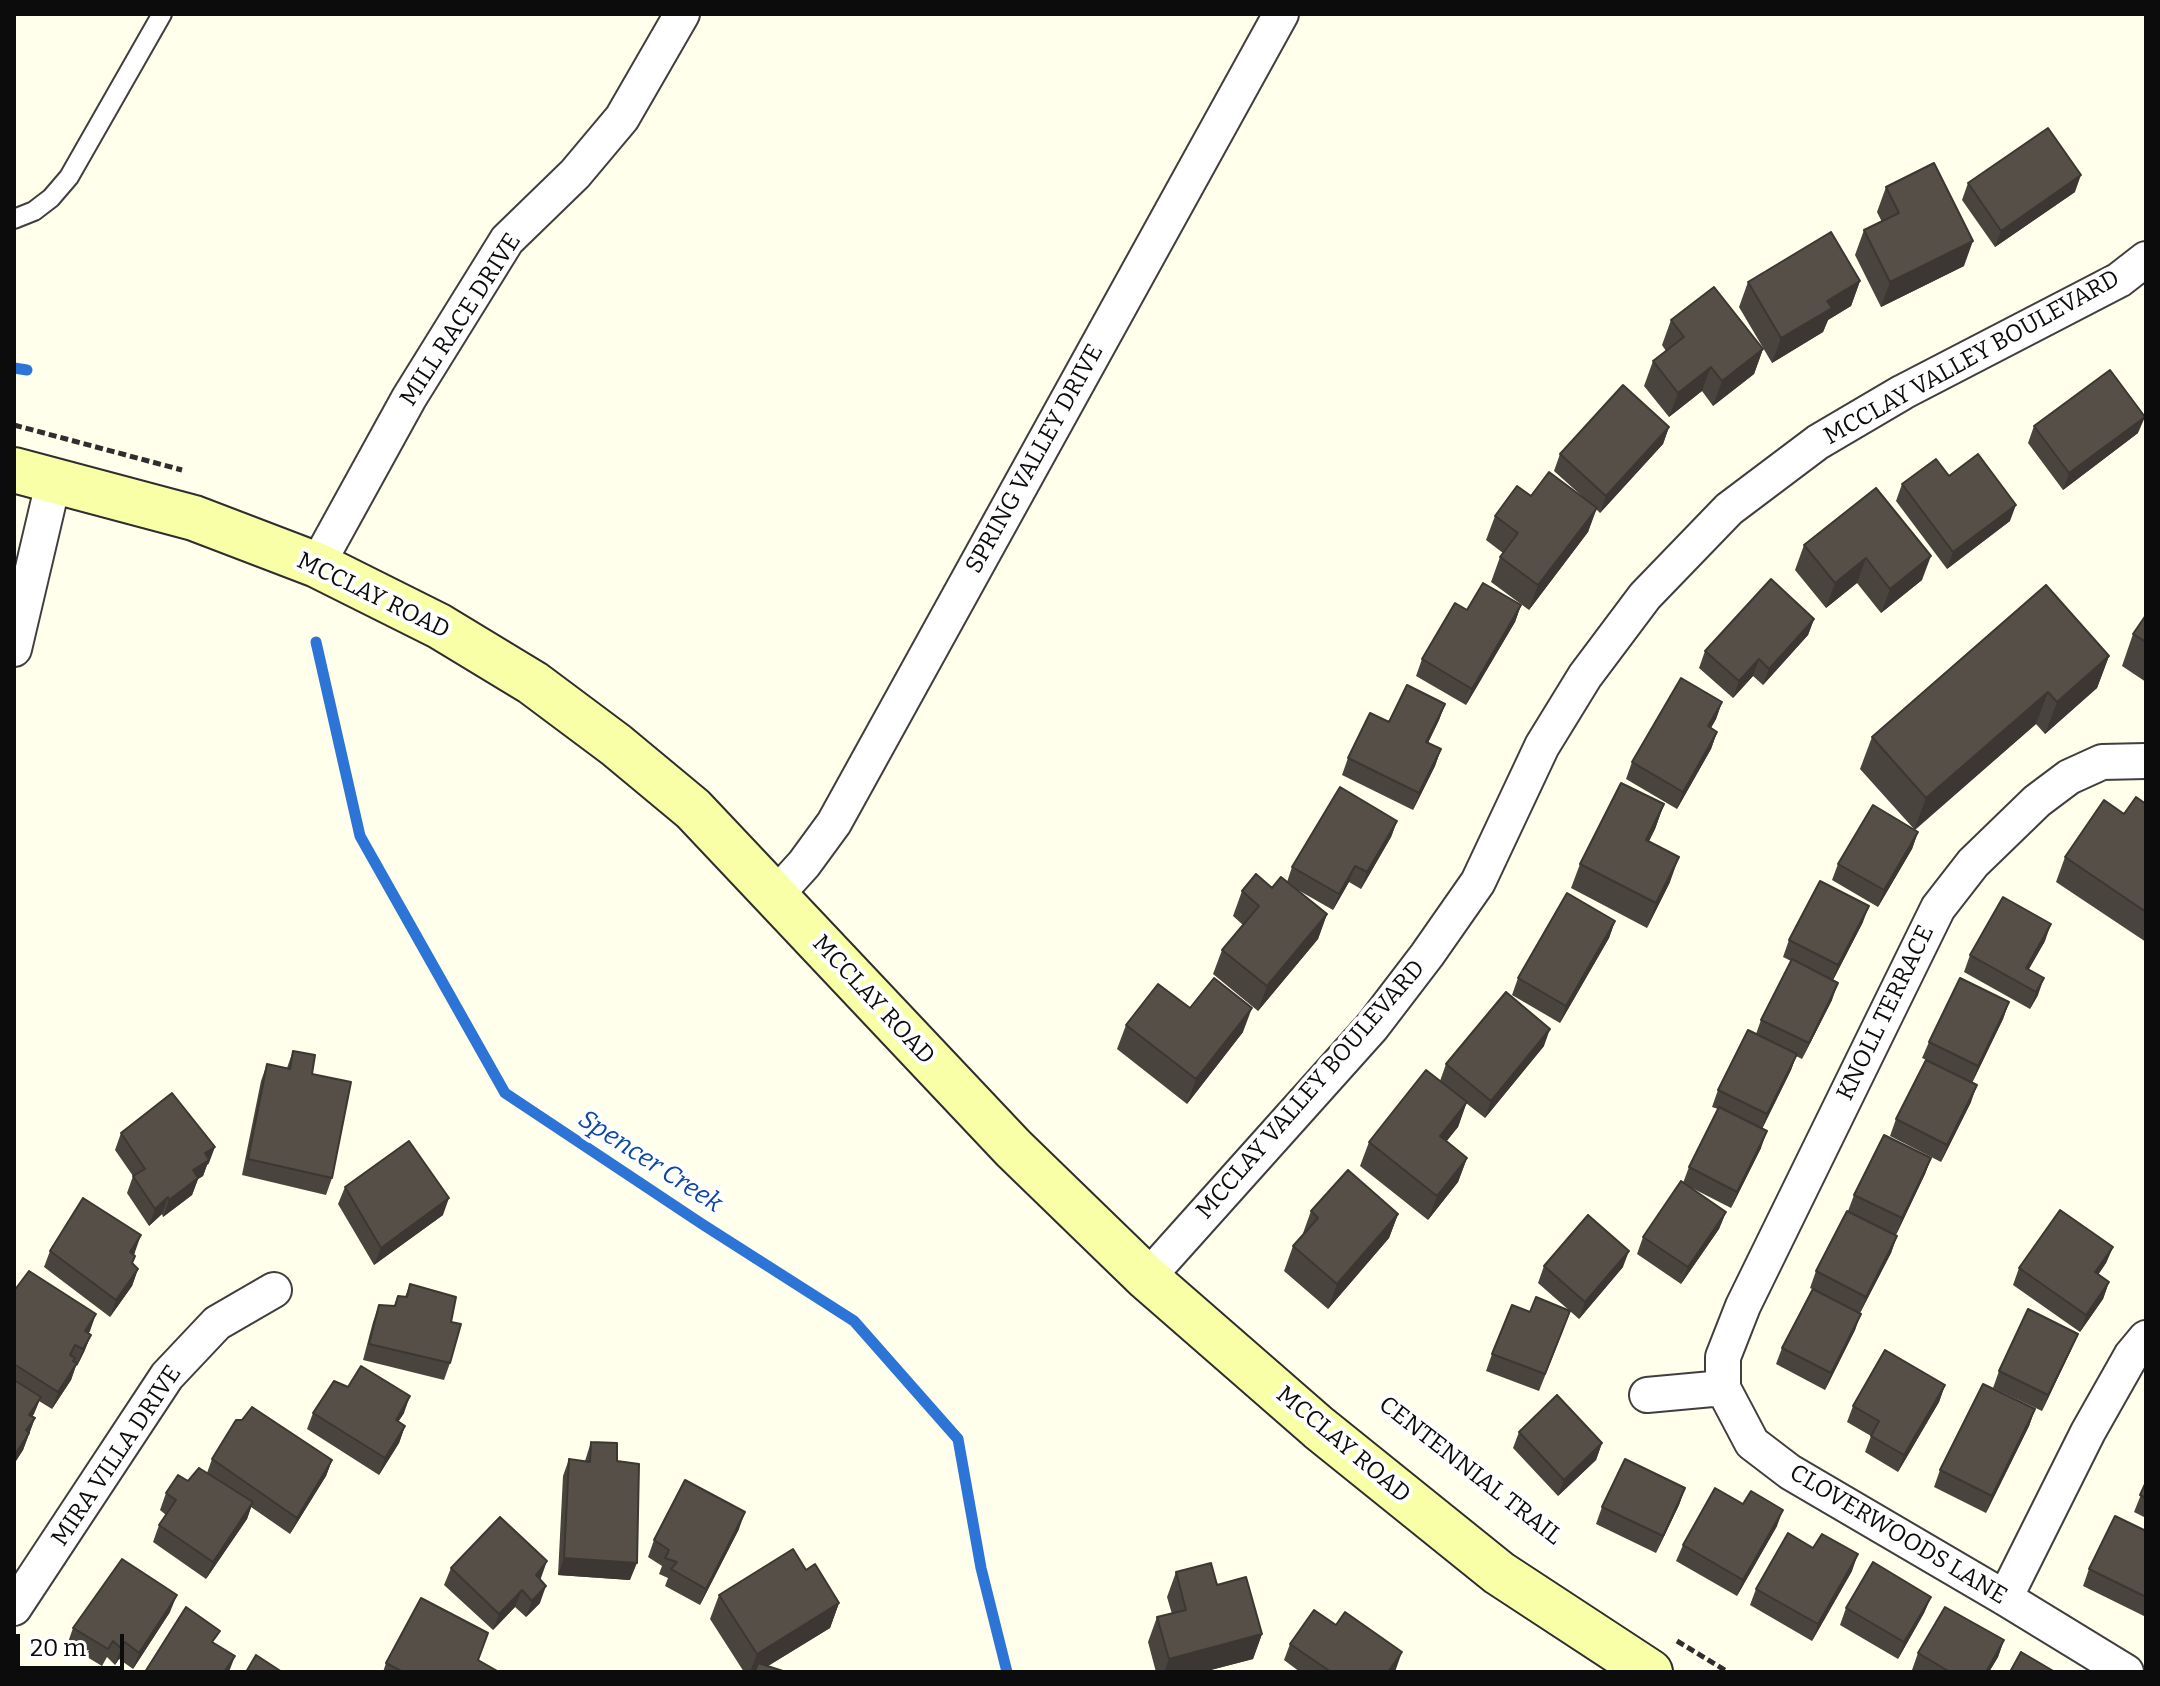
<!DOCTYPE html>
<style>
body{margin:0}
#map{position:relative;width:2160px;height:1686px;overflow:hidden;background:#ffffeb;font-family:Bitter,serif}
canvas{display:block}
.frame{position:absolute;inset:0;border:16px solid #0c0c0c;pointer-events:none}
.scale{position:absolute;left:16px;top:1634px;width:108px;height:36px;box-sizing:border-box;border:4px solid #0c0c0c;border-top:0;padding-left:10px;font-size:24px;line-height:28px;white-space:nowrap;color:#0c0c0c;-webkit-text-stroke:6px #fff;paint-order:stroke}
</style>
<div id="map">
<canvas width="2160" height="1686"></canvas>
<div class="frame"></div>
<div class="scale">20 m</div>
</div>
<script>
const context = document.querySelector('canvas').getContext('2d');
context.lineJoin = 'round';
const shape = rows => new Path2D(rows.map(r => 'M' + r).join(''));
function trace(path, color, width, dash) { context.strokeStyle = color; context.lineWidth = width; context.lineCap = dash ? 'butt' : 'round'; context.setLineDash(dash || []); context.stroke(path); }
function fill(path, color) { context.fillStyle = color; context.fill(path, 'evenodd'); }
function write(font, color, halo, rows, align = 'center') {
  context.font = font + ' Bitter,serif'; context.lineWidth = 8; context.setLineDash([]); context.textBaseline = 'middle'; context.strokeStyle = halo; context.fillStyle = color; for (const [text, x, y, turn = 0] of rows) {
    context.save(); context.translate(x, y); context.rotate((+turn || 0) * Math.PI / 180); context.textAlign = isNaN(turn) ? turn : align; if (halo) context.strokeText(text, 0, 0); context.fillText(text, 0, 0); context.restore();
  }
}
const stream = shape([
 [14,368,27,370],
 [316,642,360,836,505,1093,702,1224,854,1321,958,1439,981,1568,1007,1672]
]);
const path = shape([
 [14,425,182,470],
 [1677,1641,1728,1672]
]);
const lane = shape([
 [14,219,34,211,51,198,69,177,162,14]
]);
const street = shape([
 [317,565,409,398,507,240,575,174,622,118,682,14],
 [14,649,54,479],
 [775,896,804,864,834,823,1281,14],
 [1147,1278,1372,1027,1427,955,1478,882,1542,746,1585,676,1645,596,1729,509,1818,442,1903,392,2119,280,2146,259],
 [1647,1395,1723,1388],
 [2005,1598,2088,1432,2131,1356,2146,1338],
 [14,1608,167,1376,217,1323,274,1290],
 [2126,1672,2005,1598,1790,1472,1752,1443,1723,1388,1723,1357,1743,1306,1938,908,1973,863,2037,801,2069,777,2102,762,2146,761]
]);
const secondary = shape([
 [14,470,194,518,317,565,439,626,533,683,616,745,693,809,1013,1148,1147,1278,1319,1428,1499,1573,1650,1672]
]);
const wall = shape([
 [1968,183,2075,192,1995,247,1962,200],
 [1886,187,1964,266,1881,307,1855,255,1864,230,1882,222,1877,212],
 [1860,281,1851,306,1828,320,1823,332,1772,363,1739,307,1748,282],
 [1671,320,1763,349,1754,374,1713,406,1702,391,1669,417,1644,386,1653,361,1666,351,1662,345],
 [2034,426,2138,433,2063,490,2028,443],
 [1669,427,1663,444,1600,513,1596,509,1588,532,1529,610,1491,582,1500,557,1503,553,1486,540,1495,516,1531,496,1583,497,1554,471,1560,454],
 [1949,476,2010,521,1947,569,1896,501,1902,484],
 [1876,488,1922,580,1881,613,1857,583,1826,608,1795,570,1804,545],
 [1521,605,1515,622,1466,705,1416,676,1422,659,1467,610],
 [2146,615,2146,682,2122,666,2133,634],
 [1814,619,1808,635,1763,685,1753,676,1733,698,1699,668,1705,651],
 [2109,656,2097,688,2045,734,2036,724,1915,830,1918,832,1912,849,1878,907,1832,880,1838,864,1914,829,1860,769,1872,737],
 [1722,702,1716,719,1711,728,1717,732,1711,749,1677,809,1626,779,1632,762],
 [1445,704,1439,720,1428,743,1441,749,1435,766,1413,810,1342,775,1348,758,1389,722],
 [1664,804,1655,829,1649,841,1670,882,1647,928,1571,888,1580,864],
 [2146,804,2146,942,2056,882,2065,857,2124,814],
 [1397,821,1391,837,1361,889,1349,882,1333,910,1298,890,1327,914,1318,939,1258,1011,1213,974,1222,950,1243,925,1233,916,1242,891,1272,888,1287,882,1292,867],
 [1615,921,1609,938,1560,1023,1512,995,1518,978],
 [1863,922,1833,980,1832,1000,1802,1059,1796,1056,1791,1070,1762,1129,1761,1148,1731,1208,1690,1187,1726,1212,1719,1229,1681,1284,1637,1254,1643,1237,1683,1183,1689,1167,1718,1109,1712,1107,1718,1090,1756,1034,1761,1020,1791,961,1783,957,1789,940],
 [2045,941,2028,970,2038,995,2030,1009,1964,972,1970,955],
 [2009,1002,2003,1019,1972,1083,1971,1102,1941,1162,1890,1136,1896,1119,1926,1060,1922,1058,1929,1042],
 [1190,1008,1243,1032,1187,1104,1117,1049,1126,1025],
 [1544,1046,1485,1118,1466,1103,1458,1127,1446,1141,1467,1158,1458,1182,1428,1220,1360,1166,1369,1142,1440,1081,1446,1064],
 [293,1051,312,1074,332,1178,326,1195,242,1175,261,1081,267,1064,287,1068],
 [121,1133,209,1163,207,1165,203,1176,198,1179,192,1195,163,1217,162,1214,149,1226,127,1193,133,1176,115,1150],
 [1931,1158,1925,1174,1896,1235,1897,1236,1891,1253,1860,1313,1855,1330,1825,1390,1776,1364,1782,1348,1812,1289,1810,1288,1816,1271,1848,1211,1854,1195],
 [345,1187,443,1215,374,1265,338,1204],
 [1311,1211,1398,1214,1389,1238,1328,1309,1284,1271,1293,1246,1302,1236],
 [2113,1247,2106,1263,2098,1275,2109,1282,2103,1299,2080,1332,2013,1285,2019,1268],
 [50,1251,135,1252,134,1255,132,1264,138,1269,132,1286,110,1317,44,1267],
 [1544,1266,1623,1267,1579,1319,1538,1283],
 [410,1284,451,1322,450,1363,444,1380,363,1360,373,1322,379,1305,394,1306,398,1296,405,1297],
 [14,1291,90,1331,88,1333,91,1335,84,1352,77,1366,76,1365,71,1380,52,1409,39,1401,32,1417,35,1418,23,1450,14,1464],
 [1564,1328,1539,1391,1486,1371,1492,1354],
 [2071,1350,2042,1411,1993,1388,1999,1371],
 [1945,1385,1939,1402,1898,1472,1865,1452,1871,1436,1847,1422,1853,1406],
 [2035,1409,2029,1426,1986,1513,1934,1487,1940,1470],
 [313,1413,404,1413,398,1422,405,1426,399,1443,379,1475,307,1429],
 [1519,1432,1602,1443,1596,1460,1558,1496,1513,1448],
 [591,1442,630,1580,558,1575,563,1476,569,1459,585,1461],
 [212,1459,332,1460,326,1476,290,1534,251,1507,247,1519,206,1579,153,1542,159,1525,166,1515,160,1510,166,1493,207,1473],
 [2146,1482,2146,1518,2134,1512],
 [1685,1488,1679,1505,1656,1553,1596,1524,1602,1507],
 [1743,1504,1777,1526,1737,1596,1676,1561,1683,1545],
 [739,1529,700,1605,665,1586,668,1578,659,1574,662,1566,648,1557,654,1540],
 [2146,1531,2146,1617,2083,1586,2089,1569],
 [1813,1548,1852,1571,1812,1641,1750,1605,1756,1589],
 [451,1568,541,1578,540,1579,540,1603,526,1617,515,1607,493,1630,444,1585],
 [806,1570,839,1603,830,1628,768,1666,786,1672,744,1672,710,1619,719,1595],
 [1176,1572,1217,1585,1262,1634,1253,1659,1203,1672,1156,1672,1148,1642,1157,1617,1172,1614,1167,1597],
 [1931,1597,1924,1613,1898,1659,1840,1625,1846,1608],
 [170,1612,133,1669,119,1659,115,1665,107,1657,102,1666,67,1645,73,1628],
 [1336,1625,1396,1669,1394,1672,1300,1672,1284,1660,1290,1644],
 [2004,1640,1998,1657,1989,1672,1915,1672,1912,1670,1918,1653],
 [478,1660,499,1672,383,1672,386,1663]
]);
const shadedWall = shape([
 [2081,175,2075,192,1995,247,2001,231],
 [1973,241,1964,266,1881,307,1890,282],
 [1860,281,1851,306,1828,320,1823,332,1772,363,1781,338,1827,301],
 [1763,349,1754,374,1713,406,1722,381],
 [1711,367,1702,391,1669,417,1678,393],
 [2145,417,2138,433,2063,490,2069,473],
 [1669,427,1663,444,1600,513,1606,496],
 [2016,505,2010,521,1947,569,1953,552],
 [1597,508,1588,532,1529,610,1538,585],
 [1931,556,1922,580,1881,613,1890,589],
 [1866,558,1857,583,1826,608,1835,583],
 [1521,605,1515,622,1466,705,1472,689],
 [1814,619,1808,635,1763,685,1769,669],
 [2109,656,2097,688,2045,734,2057,702],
 [1759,659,1753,676,1733,698,1739,681],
 [2048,692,2036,724,1914,830,1926,798],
 [1722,702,1716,719,1702,743,1708,726],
 [1445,704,1439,720,1420,759,1426,742],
 [1717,732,1711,749,1677,809,1683,792],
 [1441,749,1435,766,1413,810,1419,793],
 [1664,804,1655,829,1637,865,1646,840],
 [1397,821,1391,837,1361,889,1367,872],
 [1918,832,1912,849,1878,907,1884,890],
 [1679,857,1670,882,1647,928,1656,903],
 [1355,866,1349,882,1333,910,1339,894],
 [1869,906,1863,922,1832,982,1838,965],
 [1327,914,1318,939,1258,1011,1267,986],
 [1615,921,1609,938,1560,1023,1566,1006],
 [2051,924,2045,941,2020,985,2026,968],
 [2044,978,2038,995,2030,1009,2036,992],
 [1838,983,1832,1000,1802,1059,1809,1043],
 [2009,1002,2003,1019,1972,1083,1978,1066],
 [1252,1008,1243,1032,1187,1104,1196,1079],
 [1550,1029,1544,1046,1485,1118,1491,1101],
 [1797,1054,1791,1070,1761,1131,1767,1114],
 [1977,1085,1971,1102,1941,1162,1947,1145],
 [1467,1102,1458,1127,1431,1161,1440,1136],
 [1767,1131,1761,1148,1731,1208,1737,1192],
 [215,1147,209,1163,207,1165,203,1176,198,1179,192,1195,163,1217,169,1200,205,1153],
 [1467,1158,1458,1182,1428,1220,1437,1196],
 [1931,1158,1925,1174,1896,1235,1902,1218],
 [168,1197,162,1214,149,1226,155,1209],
 [449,1198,443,1215,374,1265,381,1248],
 [1726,1212,1719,1229,1681,1284,1688,1267],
 [1398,1214,1389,1238,1328,1309,1337,1284],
 [141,1235,135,1252,124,1269,130,1252],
 [1897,1236,1891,1253,1860,1313,1866,1297],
 [2113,1247,2106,1263,2088,1289,2095,1272],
 [1629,1251,1623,1267,1579,1319,1585,1302],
 [138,1269,132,1286,110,1317,116,1300],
 [2109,1282,2103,1299,2080,1332,2086,1315],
 [96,1314,90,1331,79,1347,85,1331],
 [1861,1314,1855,1330,1825,1390,1831,1373],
 [2078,1334,2071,1350,2042,1411,2048,1395],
 [91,1335,84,1352,77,1366,83,1349],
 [77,1363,71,1380,52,1409,58,1392],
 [1945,1385,1939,1402,1898,1472,1904,1455],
 [410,1396,404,1413,389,1436,396,1420],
 [41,1397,34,1414,22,1431,29,1415],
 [2035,1409,2029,1426,1986,1513,1992,1496],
 [35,1418,23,1450,14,1464,14,1456,26,1430],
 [405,1426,399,1443,379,1475,385,1458],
 [1602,1443,1596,1460,1558,1496,1564,1480],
 [332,1460,326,1476,290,1534,297,1518],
 [1685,1488,1679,1505,1656,1553,1663,1536],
 [253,1502,247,1519,206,1579,213,1562],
 [1783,1510,1777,1526,1737,1596,1743,1580],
 [745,1512,739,1529,700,1605,706,1589],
 [1858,1554,1852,1571,1812,1641,1818,1624],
 [564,1558,637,1563,630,1580,558,1575],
 [547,1561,541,1578,530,1592,536,1575],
 [546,1586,540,1603,526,1617,532,1601],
 [522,1590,515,1607,493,1630,499,1614],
 [177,1595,170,1612,133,1669,139,1653],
 [1931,1597,1924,1613,1898,1659,1904,1642],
 [839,1603,830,1628,758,1672,750,1672,757,1654],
 [1262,1634,1253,1659,1203,1672,1164,1672,1169,1659],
 [2004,1640,1998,1657,1989,1672,1986,1672],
 [125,1642,119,1659,115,1665,121,1648],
 [1402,1652,1396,1669,1394,1672,1388,1672],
 [235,1656,229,1672,224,1672]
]);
const building = shape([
 [2048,128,2081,175,2001,231,1968,183,2048,128],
 [1934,163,1973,241,1890,282,1864,230,1899,213,1886,187,1934,163],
 [1831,232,1860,281,1827,301,1832,308,1781,338,1748,282,1831,232],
 [1714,287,1763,349,1722,381,1711,367,1678,393,1653,361,1684,337,1671,320,1714,287],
 [2110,370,2145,417,2069,473,2034,426,2110,370],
 [1623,385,1669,427,1606,496,1560,454,1623,385],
 [1978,454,2016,505,1953,552,1902,484,1936,459,1949,476,1978,454],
 [1549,472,1597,508,1538,585,1500,557,1518,533,1495,516,1517,486,1531,496,1549,472],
 [1876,488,1931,556,1890,589,1866,558,1835,583,1804,545,1876,488],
 [1771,579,1814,619,1769,669,1759,659,1739,681,1705,651,1771,579],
 [1483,583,1521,605,1472,689,1422,659,1455,603,1467,610,1483,583],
 [2046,585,2109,656,2057,702,2048,692,1926,798,1872,737,2046,585],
 [2146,615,2146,642,2133,634,2146,615],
 [1681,678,1722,702,1708,726,1717,732,1683,792,1632,762,1681,678],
 [1407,685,1445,704,1426,742,1441,749,1419,793,1348,758,1370,713,1389,722,1407,685],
 [1621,783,1664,804,1646,840,1679,857,1656,903,1580,864,1621,783],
 [1340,787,1397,821,1367,872,1355,866,1339,894,1292,867,1340,787],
 [2136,797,2146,804,2146,912,2065,857,2104,800,2124,814,2136,797],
 [1873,805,1918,832,1884,890,1838,864,1873,805],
 [1256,874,1272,888,1281,877,1327,914,1267,986,1222,950,1259,906,1242,891,1256,874],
 [1820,881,1869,906,1838,965,1789,940,1820,881],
 [1567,893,1615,921,1566,1006,1518,978,1567,893],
 [2003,897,2051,924,2026,968,2044,978,2036,992,1970,955,2003,897],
 [1792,959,1838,983,1809,1043,1761,1020,1792,959],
 [1214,978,1252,1008,1196,1079,1126,1025,1158,984,1190,1008,1214,978],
 [1960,978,2009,1002,1978,1066,1929,1042,1960,978],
 [1506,992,1550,1029,1491,1101,1446,1064,1506,992],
 [1748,1030,1797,1054,1767,1114,1718,1090,1748,1030],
 [293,1051,315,1055,312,1074,351,1082,332,1178,248,1159,267,1064,290,1069,293,1051],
 [1926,1060,1977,1085,1947,1145,1896,1119,1926,1060],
 [1426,1070,1467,1102,1440,1136,1467,1158,1437,1196,1369,1142,1426,1070],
 [172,1093,215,1147,205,1153,209,1160,193,1170,198,1178,169,1200,168,1197,155,1209,133,1176,145,1169,121,1133,172,1093],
 [1719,1107,1767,1131,1737,1192,1689,1167,1719,1107],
 [1884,1135,1931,1158,1902,1218,1854,1195,1884,1135],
 [409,1141,449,1198,381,1248,345,1187,409,1141],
 [1348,1170,1398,1214,1337,1284,1293,1246,1318,1218,1311,1211,1348,1170],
 [1681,1181,1726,1212,1688,1267,1643,1237,1681,1181],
 [83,1198,141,1235,130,1252,135,1256,132,1263,138,1269,116,1300,50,1251,83,1198],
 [2060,1210,2113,1247,2095,1272,2109,1282,2086,1315,2019,1268,2060,1210],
 [1847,1211,1897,1236,1866,1297,1816,1271,1847,1211],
 [1588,1215,1629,1251,1585,1302,1544,1266,1588,1215],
 [29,1271,96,1314,85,1331,91,1335,83,1349,75,1345,70,1355,75,1358,73,1361,77,1363,58,1392,14,1364,14,1291,29,1271],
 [410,1284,456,1297,451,1322,461,1324,450,1363,369,1344,379,1305,395,1306,398,1296,407,1297,410,1284],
 [1813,1289,1861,1314,1831,1373,1782,1348,1813,1289],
 [1536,1297,1570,1311,1545,1374,1492,1354,1512,1305,1530,1312,1536,1297],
 [2028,1309,2078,1334,2048,1395,1999,1371,2028,1309],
 [1885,1350,1945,1385,1904,1455,1871,1436,1879,1421,1853,1406,1885,1350],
 [361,1366,410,1396,396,1420,405,1426,385,1458,313,1413,334,1381,348,1387,361,1366],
 [14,1380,41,1397,29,1415,35,1418,26,1430,29,1433,14,1456,14,1380],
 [1983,1384,2035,1409,1992,1496,1940,1470,1983,1384],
 [1557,1395,1602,1443,1564,1480,1519,1432,1557,1395],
 [252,1407,332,1460,297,1518,212,1459,236,1420,242,1420,252,1407],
 [591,1442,617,1443,617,1461,639,1464,637,1563,564,1558,569,1459,590,1462,591,1442],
 [1625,1459,1685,1488,1663,1536,1602,1507,1625,1459],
 [199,1468,253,1502,213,1562,159,1525,176,1500,166,1493,178,1475,188,1481,199,1468],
 [685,1480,745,1512,706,1589,671,1569,677,1562,665,1558,669,1550,654,1540,685,1480],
 [2146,1482,2146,1498,2140,1495,2146,1482],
 [1715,1488,1743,1504,1751,1491,1783,1510,1743,1580,1683,1545,1715,1488],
 [2115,1516,2146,1531,2146,1597,2089,1569,2115,1516],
 [500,1517,547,1561,536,1575,546,1586,532,1601,522,1590,499,1614,451,1568,500,1517],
 [1788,1533,1813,1548,1822,1534,1858,1554,1818,1624,1756,1589,1788,1533],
 [793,1549,806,1570,815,1564,839,1603,757,1654,719,1595,793,1549],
 [122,1559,177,1595,139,1653,125,1642,121,1648,113,1641,108,1649,73,1628,122,1559],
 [1873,1562,1931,1597,1904,1642,1846,1608,1873,1562],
 [1211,1563,1217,1585,1246,1577,1262,1634,1169,1659,1157,1617,1186,1610,1176,1572,1211,1563],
 [421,1598,488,1633,478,1660,499,1672,403,1672,386,1663,421,1598],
 [186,1607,220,1631,212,1642,235,1656,224,1672,145,1672,186,1607],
 [1945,1607,2004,1640,1986,1672,1950,1672,1918,1653,1945,1607],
 [1314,1610,1336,1625,1345,1612,1402,1652,1388,1672,1331,1672,1290,1644,1314,1610],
 [2021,1652,2055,1672,2010,1672,2021,1652],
 [256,1655,282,1672,246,1672,256,1655],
 [758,1663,786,1672,755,1672,758,1663]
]);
const streetNames = [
 ["MILL RACE DRIVE",461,320,-57],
 ["MCCLAY VALLEY BOULEVARD",1972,358,-29],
 ["SPRING VALLEY DRIVE",1035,459,-61],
 ["MCCLAY ROAD",373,596,26],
 ["MCCLAY ROAD",873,1000,47],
 ["KNOLL TERRACE",1886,1013,-64],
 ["MCCLAY VALLEY BOULEVARD",1311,1090,-49],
 ["MCCLAY ROAD",1343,1445,40],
 ["MIRA VILLA DRIVE",117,1456,-56],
 ["CENTENNIAL TRAIL",1470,1471,38],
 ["CLOVERWOODS LANE",1898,1535,31]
];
const waterNames = [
 ["Spencer Creek",650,1162,33]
];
trace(stream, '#2d74d7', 11);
trace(lane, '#3f3f3f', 22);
trace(street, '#3f3f3f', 38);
trace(secondary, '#2e2e2e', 48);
trace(path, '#2e2e2e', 5, [8, 4]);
trace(lane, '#fff', 18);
trace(street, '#fff', 34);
trace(secondary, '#f8ffa6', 44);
fill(wall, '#49443d');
fill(shadedWall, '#3c3732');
fill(building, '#554f47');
trace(building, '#3c3732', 2);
write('24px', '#0c0c0c', '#fff', streetNames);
write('italic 26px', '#0d47a6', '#fff', waterNames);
</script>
